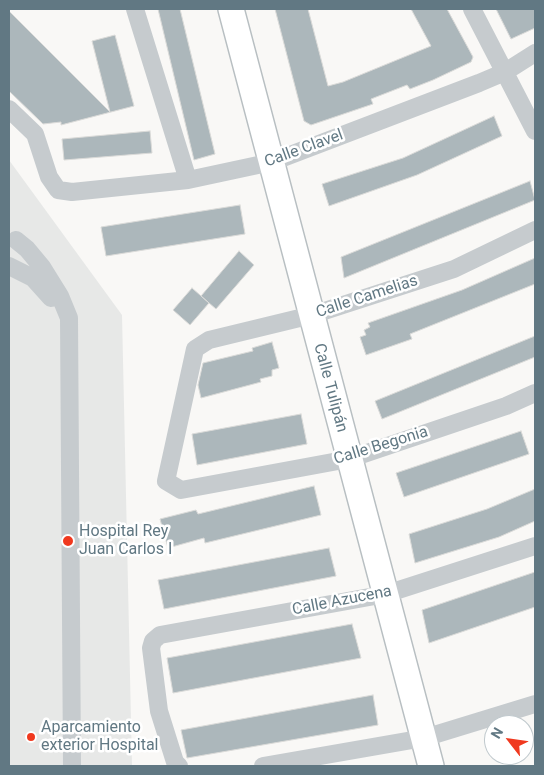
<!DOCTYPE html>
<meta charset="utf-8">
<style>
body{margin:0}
#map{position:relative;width:544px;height:775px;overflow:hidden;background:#f9f8f6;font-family:Roboto,sans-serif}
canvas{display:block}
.frame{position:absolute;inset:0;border:10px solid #617883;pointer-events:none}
.north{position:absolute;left:484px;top:715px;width:50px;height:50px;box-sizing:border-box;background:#fff;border:1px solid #c0c9cd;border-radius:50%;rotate:300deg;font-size:14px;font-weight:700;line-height:20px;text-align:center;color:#617883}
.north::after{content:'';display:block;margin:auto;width:18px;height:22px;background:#f0391f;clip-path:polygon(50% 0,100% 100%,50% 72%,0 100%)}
</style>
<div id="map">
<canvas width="544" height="775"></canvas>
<div class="frame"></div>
<div class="north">N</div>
</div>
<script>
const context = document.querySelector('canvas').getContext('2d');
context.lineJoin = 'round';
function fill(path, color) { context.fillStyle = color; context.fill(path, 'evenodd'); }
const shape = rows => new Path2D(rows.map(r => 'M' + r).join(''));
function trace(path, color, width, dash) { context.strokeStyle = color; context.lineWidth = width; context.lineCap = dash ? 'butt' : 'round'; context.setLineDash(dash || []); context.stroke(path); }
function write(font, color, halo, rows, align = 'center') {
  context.font = font + ' Roboto,sans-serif'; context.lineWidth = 5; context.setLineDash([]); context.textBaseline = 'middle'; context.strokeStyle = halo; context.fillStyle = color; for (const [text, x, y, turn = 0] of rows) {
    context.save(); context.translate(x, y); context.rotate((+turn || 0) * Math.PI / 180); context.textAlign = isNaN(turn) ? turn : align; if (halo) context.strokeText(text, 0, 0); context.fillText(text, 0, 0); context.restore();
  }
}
const built = shape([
 [9,160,122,315,132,766,9,766]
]);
const building = shape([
 [158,9,180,9,215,154,194,160,158,9],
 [275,9,308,9,328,86,343,82,431,46,411,9,447,9,473,57,471,62,433,80,410,89,407,85,371,99,373,104,311,125,304,121,275,9],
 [496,9,535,9,535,28,511,39,496,9],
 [9,11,110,112,92,41,115,35,134,106,61,125,61,122,43,124,9,91,9,11],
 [494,116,502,136,417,175,329,206,322,184,403,158,494,116],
 [150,131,152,153,64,160,62,139,150,131],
 [530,181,535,200,344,278,341,257,530,181],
 [240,205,245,234,106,256,101,227,240,205],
 [239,251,254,265,216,309,201,296,239,251],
 [535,258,535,284,410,334,412,339,366,355,360,337,366,335,364,330,370,327,368,323,462,290,535,258],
 [192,288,209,303,190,325,173,310,192,288],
 [535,336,535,357,382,419,375,401,535,336],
 [272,342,279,368,272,370,272,376,260,379,261,382,201,398,198,385,203,363,253,351,252,348,272,342],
 [301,414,307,444,197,465,192,434,301,414],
 [521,431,529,454,404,497,396,473,521,431],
 [314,486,321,515,205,543,204,538,168,548,160,519,196,510,198,514,314,486],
 [535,489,535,521,499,537,415,563,409,534,487,509,535,489],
 [329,548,336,576,164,609,158,580,329,548],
 [535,572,535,607,429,643,422,610,535,572],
 [352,624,361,658,173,693,167,658,352,624],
 [373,695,378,725,187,758,181,730,373,695]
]);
const street = shape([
 [135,9,188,180],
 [472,9,535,131],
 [9,109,35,134,49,177,58,190,72,192,188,180,272,162,479,83,505,72,535,53],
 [535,230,454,269,312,315,209,340,195,349,166,481,181,490,349,459,506,406,535,393],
 [16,240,27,249,42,267,60,296,69,318,72,766],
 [9,266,33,278,51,298],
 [179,766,175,762,159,711,151,648,153,641,160,635,386,594,535,546],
 [263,766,424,738,535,704]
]);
const secondary = shape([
 [231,9,431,766]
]);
const markers = [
 [68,541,6,"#f0391f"],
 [31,737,5,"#f0391f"]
];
const streetNames = [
 ["Calle Clavel",304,149,-20],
 ["Calle Camelias",367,297,-18],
 ["Calle Tulipán",330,388,75],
 ["Calle Begonia",381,446,-17],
 ["Calle Azucena",342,601,-11]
];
const poiNames = [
 ["Hospital Rey",79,532],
 ["Juan Carlos I",79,550],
 ["Aparcamiento",41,728],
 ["exterior Hospital",41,746]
];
fill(built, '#e7e8e7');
fill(building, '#acb7bb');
trace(building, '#dadad8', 1);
trace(secondary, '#b8bfc2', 28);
trace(street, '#c6cbce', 18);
trace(secondary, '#fff', 25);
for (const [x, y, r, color] of markers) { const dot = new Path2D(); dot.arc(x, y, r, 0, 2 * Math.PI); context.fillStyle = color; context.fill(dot); trace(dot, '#fff', 2); }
write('16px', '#617883', '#fff', streetNames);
write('16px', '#617883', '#fff', poiNames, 'left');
</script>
